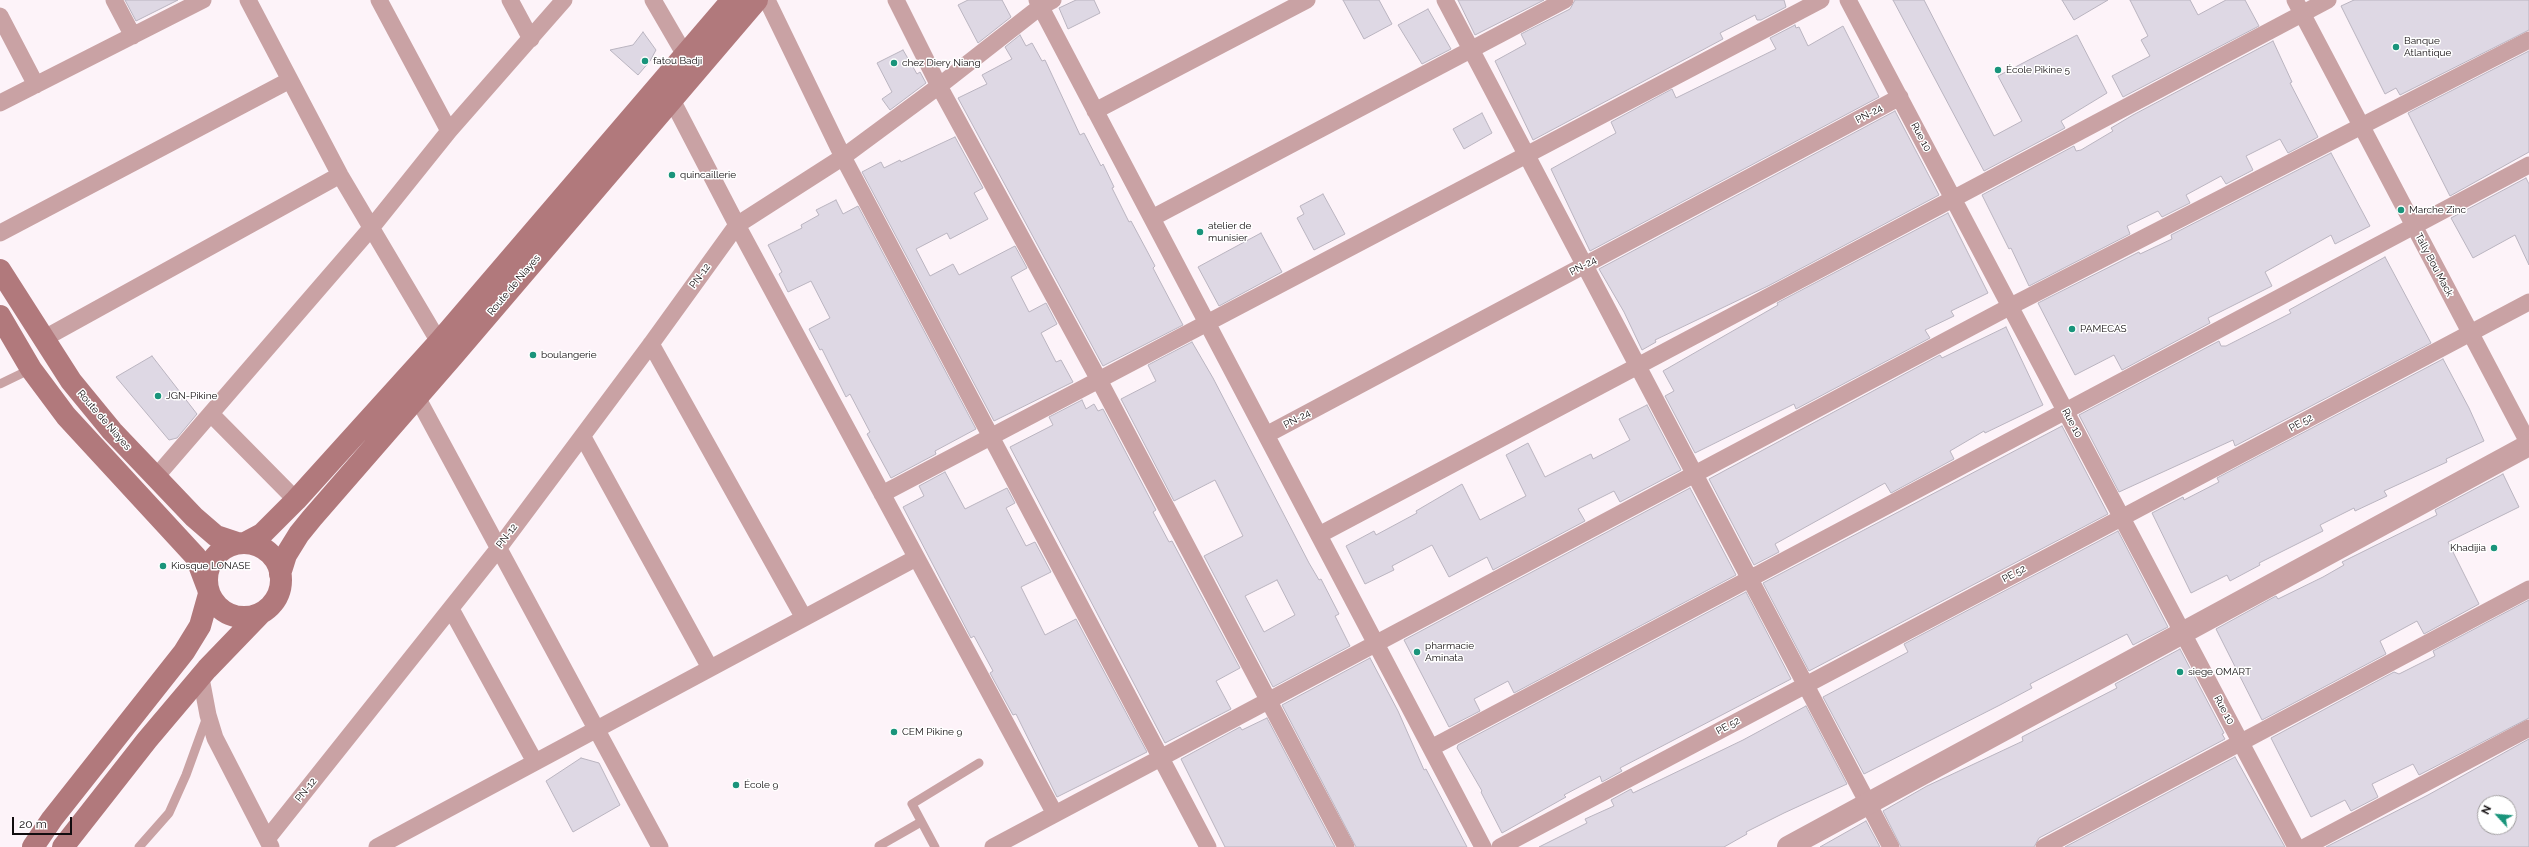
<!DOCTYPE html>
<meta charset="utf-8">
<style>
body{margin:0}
#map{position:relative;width:2529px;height:847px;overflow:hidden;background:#fdf3f9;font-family:Raleway,sans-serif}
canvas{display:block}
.north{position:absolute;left:2477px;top:795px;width:40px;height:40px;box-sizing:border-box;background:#fff;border:1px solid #a09e9f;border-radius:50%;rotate:296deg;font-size:11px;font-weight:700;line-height:16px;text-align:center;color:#110d0f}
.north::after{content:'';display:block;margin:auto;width:14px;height:18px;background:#19947b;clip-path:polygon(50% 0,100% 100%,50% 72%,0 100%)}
.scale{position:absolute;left:12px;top:817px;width:60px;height:18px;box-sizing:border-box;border:2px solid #110d0f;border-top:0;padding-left:5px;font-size:12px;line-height:14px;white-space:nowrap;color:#110d0f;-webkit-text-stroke:3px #fff;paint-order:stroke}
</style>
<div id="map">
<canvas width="2529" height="847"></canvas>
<div class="north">N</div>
<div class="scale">20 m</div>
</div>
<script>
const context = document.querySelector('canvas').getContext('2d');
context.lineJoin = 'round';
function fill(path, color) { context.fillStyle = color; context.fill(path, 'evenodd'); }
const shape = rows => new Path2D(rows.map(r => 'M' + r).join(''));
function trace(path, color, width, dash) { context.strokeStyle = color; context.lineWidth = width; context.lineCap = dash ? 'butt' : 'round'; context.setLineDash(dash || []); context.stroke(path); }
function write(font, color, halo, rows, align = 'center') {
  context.font = font + ' Raleway,sans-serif'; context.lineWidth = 3; context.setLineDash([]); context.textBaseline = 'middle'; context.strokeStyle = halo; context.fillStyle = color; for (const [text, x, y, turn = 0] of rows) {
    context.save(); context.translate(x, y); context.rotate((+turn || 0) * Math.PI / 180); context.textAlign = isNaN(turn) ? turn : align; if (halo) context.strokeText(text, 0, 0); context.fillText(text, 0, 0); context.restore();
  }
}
const building = shape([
 [125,0,178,0,136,21,125,0],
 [968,0,1002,0,1011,17,978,43,958,5,968,0],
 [1076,0,1094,0,1100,13,1068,29,1059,8,1076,0],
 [1343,0,1379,0,1392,24,1364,39,1343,0],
 [1458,0,1544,0,1475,35,1458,0],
 [1575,0,1784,0,1786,7,1761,20,1757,20,1755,15,1720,33,1723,39,1695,54,1533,140,1495,61,1526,44,1521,34,1570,9,1575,0],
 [1893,0,1924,0,1994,136,2022,121,1998,76,2077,35,2107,93,2061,121,2065,128,1984,171,1893,0],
 [2062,0,2108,0,2074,20,2062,0],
 [2130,0,2190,0,2198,15,2226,0,2245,0,2259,26,2123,97,2112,76,2150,56,2141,40,2148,36,2130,0],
 [2354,0,2529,0,2529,30,2400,95,2396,88,2385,94,2341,6,2354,0],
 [1428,9,1451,49,1422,64,1398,25,1428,9],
 [1795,25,1796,28,1799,27,1808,46,1843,26,1879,97,1590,251,1551,169,1616,133,1611,122,1672,89,1676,98,1776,49,1770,38,1795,25],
 [643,32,656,50,650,61,638,75,610,50,633,45,643,32],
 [1020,35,1026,46,1032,43,1042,61,1045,60,1080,135,1084,133,1101,166,1103,164,1114,187,1112,188,1129,222,1131,221,1146,249,1155,266,1153,268,1183,325,1103,366,958,98,987,84,982,75,1012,59,1005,47,1020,35],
 [2273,41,2292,82,2290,83,2318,137,2288,153,2280,139,2246,156,2253,170,2226,184,2221,176,2186,195,2190,203,2162,217,2158,211,2127,226,2130,234,2029,286,2011,248,2009,249,1982,195,2074,146,2076,151,2081,150,2113,131,2111,128,2133,115,2273,41],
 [903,50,917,74,920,72,926,83,890,110,882,99,892,92,877,63,903,50],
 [2529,51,2529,152,2450,196,2408,113,2529,51],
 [1895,111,1939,195,1768,286,1655,340,1656,342,1642,350,1624,312,1599,269,1895,111],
 [1482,113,1492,133,1464,149,1453,129,1482,113],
 [955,137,983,188,974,193,988,219,950,239,947,233,916,249,930,276,953,264,959,275,1015,246,1027,268,1011,277,1029,312,1046,303,1057,324,1041,333,1056,362,1061,360,1073,382,994,421,862,172,881,162,884,168,900,160,901,162,955,137],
 [2331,153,2370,226,2335,244,2331,235,2265,272,2272,286,2208,318,2210,323,2122,370,2114,355,2075,375,2038,303,2139,252,2140,254,2172,239,2171,235,2331,153],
 [2526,178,2529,184,2529,265,2515,235,2473,258,2451,218,2526,178],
 [1323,194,1345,234,1314,250,1297,218,1304,214,1300,206,1323,194],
 [836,200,843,214,858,206,976,429,935,451,936,454,891,478,867,434,870,432,850,394,846,397,822,349,820,350,809,329,830,318,811,281,788,292,779,274,782,272,768,245,802,228,801,225,819,215,816,210,836,200],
 [1948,213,1988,293,1951,311,1954,316,1925,330,1930,338,1796,409,1794,404,1695,453,1665,396,1674,391,1663,371,1778,305,1777,303,1948,213],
 [1261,233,1282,272,1219,306,1198,267,1261,233],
 [2385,257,2431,343,2235,446,2233,440,2119,492,2079,415,2219,341,2221,346,2226,346,2291,313,2289,310,2385,257],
 [2006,327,2043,405,1985,433,1984,431,1950,451,1954,459,1891,493,1885,483,1775,544,1779,552,1754,565,1709,479,1940,355,1942,358,2006,327],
 [1192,342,1213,378,1309,563,1319,580,1321,579,1339,614,1335,616,1350,646,1273,687,1204,556,1243,536,1215,480,1174,501,1121,399,1156,381,1148,365,1192,342],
 [1277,580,1295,615,1264,632,1245,596,1277,580],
 [152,356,197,414,177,438,169,440,116,377,152,356],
 [2443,359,2469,408,2484,441,2446,459,2447,462,2384,491,2387,496,2355,511,2354,508,2320,525,2323,531,2259,563,2260,565,2230,581,2227,575,2191,593,2152,513,2183,497,2184,500,2219,482,2217,478,2443,359],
 [1082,400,1086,409,1094,404,1098,411,1103,409,1156,510,1153,512,1169,542,1172,541,1240,668,1216,681,1231,709,1165,743,1010,447,1053,425,1049,417,1082,400],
 [1647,405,1681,470,1620,502,1614,491,1578,509,1585,521,1493,570,1487,557,1449,577,1432,545,1392,566,1394,570,1365,584,1346,546,1374,531,1376,535,1417,513,1416,511,1462,484,1480,520,1526,496,1506,455,1528,443,1545,477,1591,454,1593,459,1630,440,1619,419,1647,405],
 [2062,426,2108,514,1809,671,1763,583,2062,426],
 [945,472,965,509,1007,488,1015,503,1006,508,1026,546,1035,542,1051,572,1021,587,1045,635,1076,619,1147,752,1057,797,1016,714,1013,715,990,673,993,671,974,636,971,638,903,507,924,496,919,486,945,472],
 [2503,474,2519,507,2448,542,2479,604,2424,634,2417,621,2380,641,2386,654,2262,720,2216,629,2276,596,2278,599,2323,577,2344,565,2342,562,2437,515,2435,510,2503,474],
 [1690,488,1736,575,1514,693,1508,681,1474,699,1480,711,1449,727,1404,640,1690,488],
 [2118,531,2168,627,2133,645,2127,634,2030,684,2032,688,2000,705,1864,774,1823,697,1908,652,1904,644,2118,531],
 [1746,592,1791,679,1620,768,1622,771,1602,782,1600,776,1564,795,1566,797,1502,833,1481,792,1482,791,1457,748,1458,745,1746,592],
 [2529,600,2529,718,2419,775,2413,764,2372,784,2378,797,2351,811,2345,800,2311,817,2271,738,2394,672,2399,674,2435,656,2433,651,2529,600],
 [2180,649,2224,733,2222,734,2225,739,2039,838,2034,847,1901,847,1883,811,1927,786,2023,741,2022,737,2117,688,2115,684,2180,649],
 [1370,658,1398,711,1424,770,1426,769,1467,847,1356,847,1282,705,1370,658],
 [1806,706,1847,784,1784,813,1746,832,1747,834,1724,847,1539,847,1587,823,1585,819,1614,806,1611,800,1631,789,1633,793,1743,740,1806,706],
 [1267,718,1335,847,1225,847,1181,759,1240,727,1242,730,1267,718],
 [2529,739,2529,847,2326,847,2428,795,2529,739],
 [2485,803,2509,803,2509,827,2485,827,2485,803],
 [2235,757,2285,847,2065,847,2235,757],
 [581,758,599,763,620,805,573,832,546,781,581,758],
 [1866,821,1880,847,1820,847,1866,821]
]);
const service = shape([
 [0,384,31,369],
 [879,846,921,822],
 [139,847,169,813,186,775,207,717],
 [935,847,912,804,979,763]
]);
const minor = shape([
 [114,0,133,36],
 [248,0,340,175,439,342],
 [379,0,449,131],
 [510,0,531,39],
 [653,0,685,55],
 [767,0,843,157,1208,847],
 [896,0,939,86,1099,380,1346,847],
 [1037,0,1483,847],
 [1445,0,1891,847],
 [1848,0,2296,847],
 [2295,0,2529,444],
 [0,16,36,85],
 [672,100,737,225,1055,814],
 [0,103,203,0],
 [1095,111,1307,0],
 [1152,218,1565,0],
 [0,233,290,80],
 [43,339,340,175],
 [651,344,804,618],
 [417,397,660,847],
 [211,414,296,500],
 [1266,435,1900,97],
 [583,437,710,668],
 [155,478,372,227,449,131,564,0],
 [882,494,1821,0],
 [1319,535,2328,0],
 [451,609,535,762],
 [201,678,208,715,215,738,271,847],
 [1431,748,2529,165],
 [267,839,498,549,651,344,737,225,843,157,939,86,1040,7,1053,0],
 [377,847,916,558],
 [993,847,2011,306,2529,40],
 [1500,847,2529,302],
 [2044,847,2529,589],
 [2305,847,2529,728]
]);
const tertiary = shape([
 [1788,847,2529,445]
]);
const secondary = shape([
 [0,270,71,381,112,431,194,517,216,536,237,543],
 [0,316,31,369,66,416,196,557,207,586],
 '207 580a37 37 0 1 1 74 0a37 37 0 1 1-74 0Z',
 [245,543,262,534,296,500,439,342,732,0],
 [280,574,286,555,299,534,312,518,453,356,757,0],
 [33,847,52,819,184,652,200,626,209,594],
 [63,847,147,740,207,669,261,613]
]);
const markers = [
 [2396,47,4,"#19947b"],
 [645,61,4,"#19947b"],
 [894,63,4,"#19947b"],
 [1998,70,4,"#19947b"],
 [672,175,4,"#19947b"],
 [2401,210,4,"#19947b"],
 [1200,232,4,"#19947b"],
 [2072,329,4,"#19947b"],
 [533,355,4,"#19947b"],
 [158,396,4,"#19947b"],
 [2494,548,4,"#19947b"],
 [163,566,4,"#19947b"],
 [1417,652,4,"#19947b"],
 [2180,672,4,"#19947b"],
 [894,732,4,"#19947b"],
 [736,785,4,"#19947b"]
];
const poiNames = [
 ["Banque",2404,41],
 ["Atlantique",2404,53],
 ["fatou Badji",653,61],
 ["chez Diery Niang",902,63],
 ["École Pikine 5",2006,70],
 ["quincaillerie",680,175],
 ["Marche Zinc",2409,210],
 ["atelier de",1208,226],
 ["munisier",1208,238],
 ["PAMECAS",2080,329],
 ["boulangerie",541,355],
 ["JGN-Pikine",166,396],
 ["Khadijia",2486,548,"right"],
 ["Kiosque LONASE",171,566],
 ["pharmacie",1425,646],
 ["Aminata",1425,658],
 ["siege OMART",2188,672],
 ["CEM Pikine 9",902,732],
 ["École 9",744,785]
];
const streetNames = [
 ["PN-24",1869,114,-28],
 ["Rue 10",1921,137,62],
 ["Tally Bou Mack",2434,265,62],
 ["PN-24",1583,266,-28],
 ["PN-12",700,276,-54],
 ["Route de Niayes",514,285,-50],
 ["PN-24",1297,419,-28],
 ["Route de Niayes",104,420,49],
 ["Rue 10",2072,423,62],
 ["PE 52",2301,423,-28],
 ["PN-12",507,536,-53],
 ["PE 52",2014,574,-28],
 ["Rue 10",2224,710,62],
 ["PE 52",1728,726,-28],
 ["PN-12",306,790,-51]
];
fill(building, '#ded8e4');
trace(building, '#bab4c0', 1);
trace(service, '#c9a2a4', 9);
trace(minor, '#c9a2a4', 17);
trace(tertiary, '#c9a2a4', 22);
trace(secondary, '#b1797c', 22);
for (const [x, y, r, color] of markers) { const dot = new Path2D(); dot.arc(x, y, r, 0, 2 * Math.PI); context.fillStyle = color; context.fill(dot); trace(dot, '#fff', 1.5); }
write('10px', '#110d0f', '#fff', poiNames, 'left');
write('10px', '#110d0f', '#fff', streetNames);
</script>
